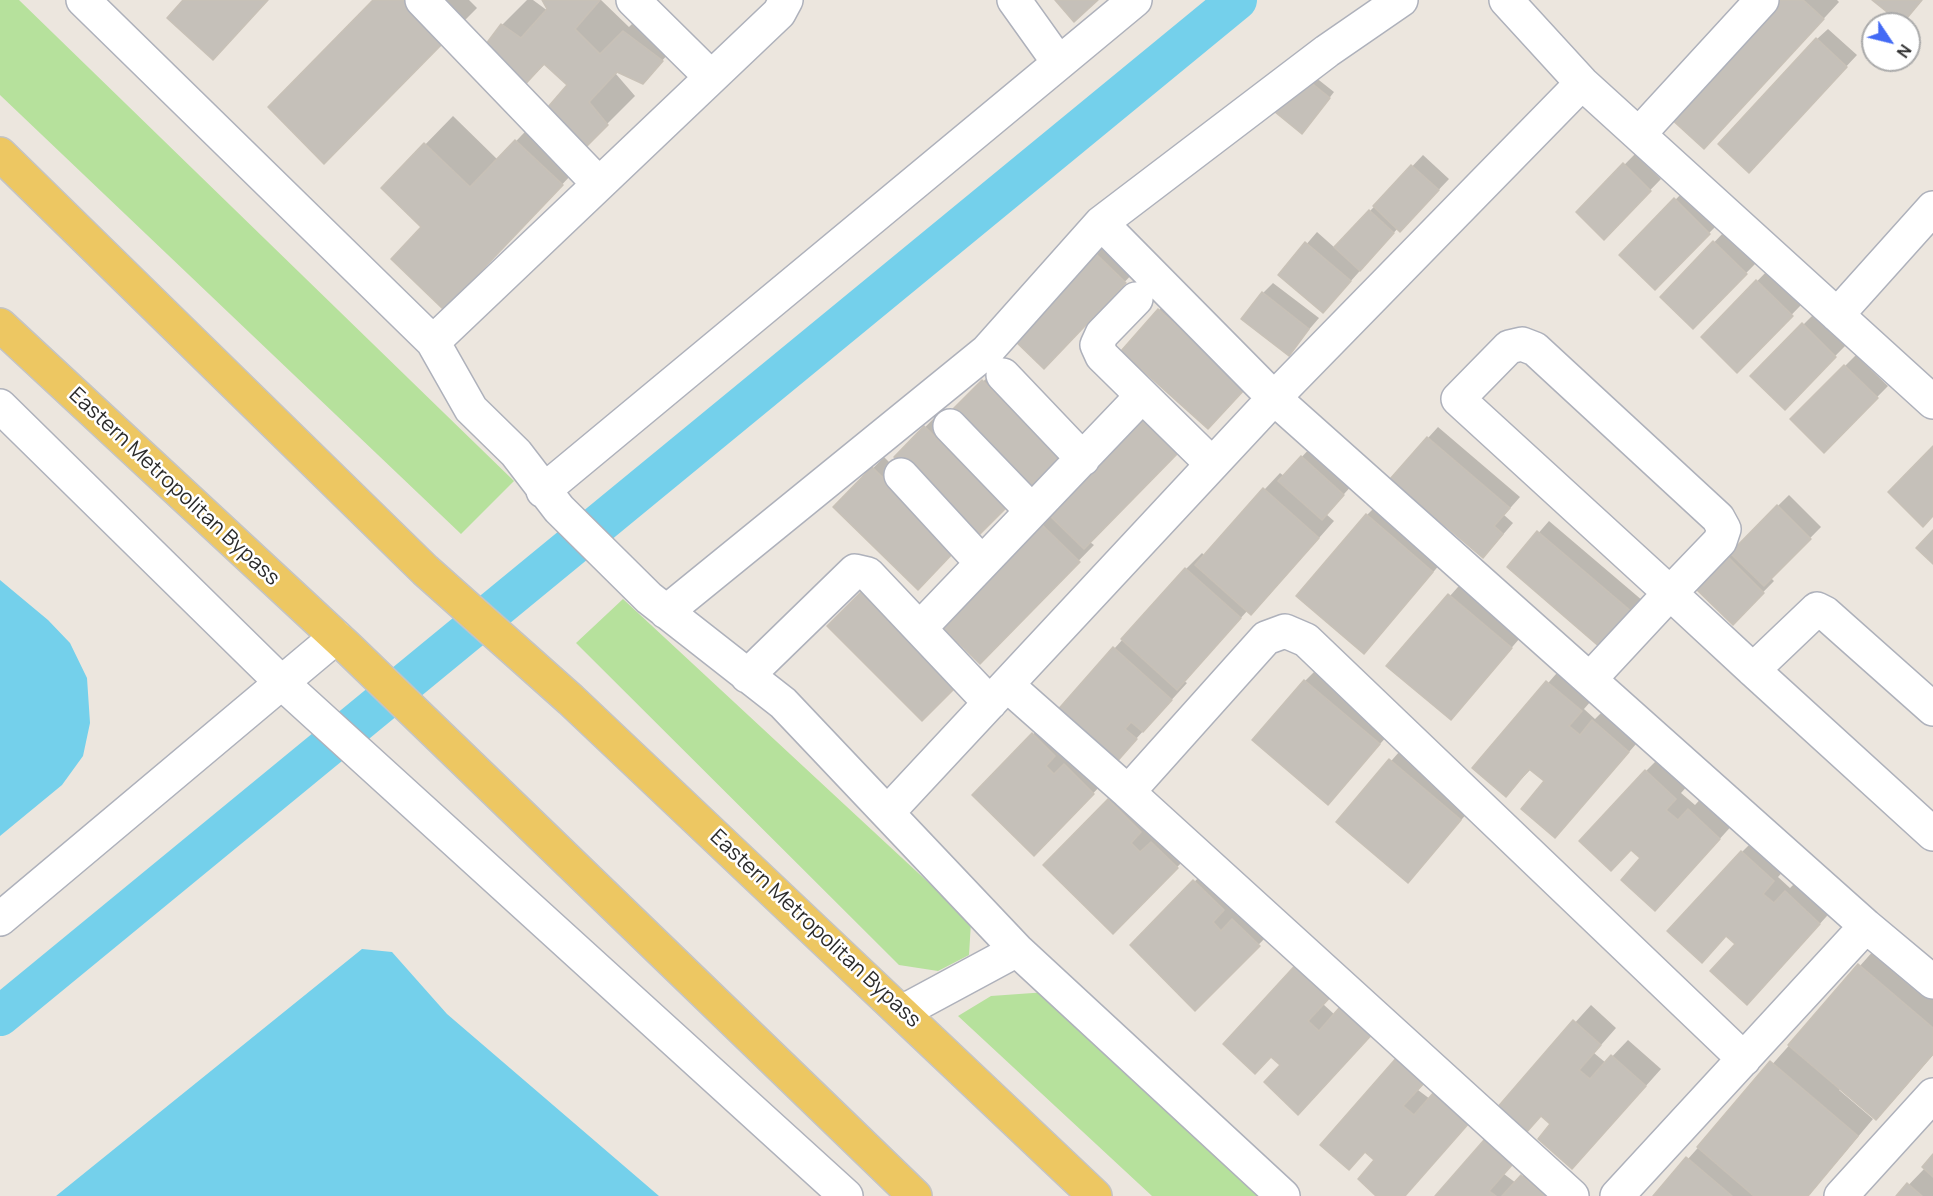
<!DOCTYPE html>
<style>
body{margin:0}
#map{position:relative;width:1933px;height:1196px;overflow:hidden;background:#ece6de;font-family:Manrope,sans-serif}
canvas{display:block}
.north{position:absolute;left:1861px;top:12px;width:60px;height:60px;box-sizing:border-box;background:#fff;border:2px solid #aaa;border-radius:50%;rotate:125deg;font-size:16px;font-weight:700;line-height:24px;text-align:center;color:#2b2b2b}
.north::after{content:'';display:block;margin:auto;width:21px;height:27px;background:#436af5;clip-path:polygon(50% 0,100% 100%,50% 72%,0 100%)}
</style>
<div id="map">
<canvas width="1933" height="1196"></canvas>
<div class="north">N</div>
</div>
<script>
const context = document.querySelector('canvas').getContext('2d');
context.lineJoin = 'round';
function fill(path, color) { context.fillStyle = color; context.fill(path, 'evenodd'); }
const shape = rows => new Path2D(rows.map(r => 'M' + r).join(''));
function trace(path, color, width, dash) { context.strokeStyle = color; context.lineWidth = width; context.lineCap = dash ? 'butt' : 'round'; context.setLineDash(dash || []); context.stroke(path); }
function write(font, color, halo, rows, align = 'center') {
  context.font = font + ' Manrope,sans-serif'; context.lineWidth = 5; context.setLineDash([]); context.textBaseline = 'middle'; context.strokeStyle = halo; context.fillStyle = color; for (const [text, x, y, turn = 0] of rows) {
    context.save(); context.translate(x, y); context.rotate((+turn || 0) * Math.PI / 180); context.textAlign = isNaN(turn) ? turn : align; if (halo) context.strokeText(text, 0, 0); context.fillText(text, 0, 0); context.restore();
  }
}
const green = shape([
 [0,0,19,0,514,481,461,534,0,95],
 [623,599,971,922,969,955,938,971,899,965,576,643],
 [1047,992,1261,1196,1152,1196,958,1016,991,996]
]);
const water = shape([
 [0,580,48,620,70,643,87,678,90,723,83,756,62,785,0,836],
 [362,949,392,952,447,1014,659,1196,56,1196]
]);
const shadow = shape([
 [375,0,469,0,477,8,324,162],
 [527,0,533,0,552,14,544,0,601,0,629,27,652,4,689,32,642,82,619,71,616,74,635,96,583,148,569,85,546,63,520,89,502,25],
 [1779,0,1837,0,1839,2,1720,131],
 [1828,29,1857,55,1759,160,1817,39],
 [1310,73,1334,92,1307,127],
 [543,113,589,156,471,281,424,226,383,188,453,116,498,160],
 [1635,154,1661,179,1604,238,1578,212],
 [1423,155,1449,179,1411,219,1398,228,1334,300,1280,275,1317,232,1335,248],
 [1686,189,1720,222,1655,288,1621,255],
 [1725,231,1757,262,1693,327,1662,297],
 [1105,241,1135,271,1055,356,1013,337],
 [1768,270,1802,304,1737,371,1703,337],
 [1273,283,1319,318,1288,354,1263,293],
 [1170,300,1255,376,1219,417,1159,310],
 [1814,314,1846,345,1784,408,1752,376],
 [1856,355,1888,386,1824,451,1792,419],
 [994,371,1070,446,1028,488,952,412],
 [936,416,1016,496,896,457],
 [1438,427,1520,497,1504,515,1513,523,1494,545,1428,438],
 [1312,446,1354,483,1326,514,1334,521,1267,597,1251,613,1248,610,1184,681,1187,683,1114,763,1114,649,1186,569,1202,553,1205,556,1265,489,1280,473,1284,476],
 [884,457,966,539,835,507],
 [1789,495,1821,527,1771,578,1774,581,1733,623,1727,556],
 [1383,499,1448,555,1364,652,1367,515],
 [1048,512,1094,545,980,662,941,623],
 [1549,521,1643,601,1602,647,1509,567],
 [1465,579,1526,631,1451,718,1389,665],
 [1321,665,1395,727,1328,803,1305,681],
 [1563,666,1597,694,1584,709,1595,719,1609,705,1644,735,1555,836,1546,781,1531,769,1506,795,1474,768],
 [1049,718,1109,777,1034,854,974,795],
 [1406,744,1476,803,1408,881,1338,822],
 [1662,755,1691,782,1681,793,1695,805,1705,794,1735,822,1671,893,1642,858,1646,771],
 [1125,784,1193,851,1113,932,1045,865],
 [1758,836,1789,865,1778,877,1790,888,1802,876,1835,907,1763,987,1737,944,1727,935,1702,961,1742,852],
 [1210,866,1228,905,1238,916,1249,904,1274,929,1195,1009,1132,945],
 [1875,949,1933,998,1933,1055,1892,1102,1876,1118,1841,1088,1839,1090,1873,1119,1808,1196,1655,1196],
 [1323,1004,1335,1015,1392,1012,1282,1065,1272,1056],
 [1591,1005,1616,1028,1594,1053,1606,1063,1628,1040,1661,1069,1588,1151,1542,1115,1498,1108],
 [1441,1064,1418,1090,1430,1099,1485,1105,1404,1196,1379,1196,1376,1160,1366,1151,1323,1145],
 [1501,1126,1527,1148,1504,1174,1516,1183,1538,1160,1565,1196,1437,1196],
 [1933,1156,1933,1196,1898,1196,1925,1168]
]);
const canal = shape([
 [0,1016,1237,0]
]);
const building = shape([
 [183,0,268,0,213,60,167,18,183,0],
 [373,0,414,0,450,36,324,164,268,107,373,0],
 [542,0,600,0,575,29,600,54,623,31,663,61,643,84,617,72,589,102,608,125,583,150,548,107,567,85,544,64,519,91,483,48,501,24,521,38,547,9,542,0],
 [1055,0,1098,0,1074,22,1055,0],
 [1777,0,1803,0,1824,19,1704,149,1669,117,1777,0],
 [1872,0,1922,0,1902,24,1872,0],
 [1816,38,1847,67,1749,173,1718,144,1816,38],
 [1304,77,1330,98,1302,134,1275,112,1304,77],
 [515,140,563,185,444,310,391,259,421,227,381,188,424,143,470,187,515,140],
 [1623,163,1651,191,1604,240,1576,212,1623,163],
 [1411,165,1439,190,1400,232,1373,206,1411,165],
 [1674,198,1710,234,1655,290,1619,255,1674,198],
 [1369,210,1394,233,1360,271,1334,247,1369,210],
 [1713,241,1747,274,1693,329,1660,297,1713,241],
 [1305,242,1351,281,1323,313,1278,275,1305,242],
 [1093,251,1126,283,1044,369,1011,337,1093,251],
 [1756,280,1793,316,1737,373,1701,337,1756,280],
 [1262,292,1309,329,1289,356,1241,319,1262,292],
 [1158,309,1246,388,1208,429,1121,351,1158,309],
 [1802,323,1836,357,1785,410,1750,376,1802,323],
 [1844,365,1878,398,1824,453,1790,419,1844,365],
 [982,380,1060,458,1028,490,950,412,982,380],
 [1142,411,1181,450,1084,549,1045,511,1142,411],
 [924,426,1007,507,976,538,894,457,924,426],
 [1427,437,1510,508,1494,526,1503,534,1483,558,1390,479,1427,437],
 [1933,446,1933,516,1923,527,1888,492,1933,446],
 [1301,456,1344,495,1322,520,1278,481,1301,456],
 [872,467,956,550,918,590,833,507,872,467],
 [1263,488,1319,538,1251,615,1195,565,1263,488],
 [1777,505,1811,539,1764,586,1730,553,1777,505],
 [1366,514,1433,572,1364,654,1296,596,1366,514],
 [1038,521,1080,562,980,664,938,623,1038,521],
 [1933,530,1933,564,1916,548,1933,530],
 [1537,531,1633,613,1602,649,1507,567,1537,531],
 [1726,555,1764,593,1733,625,1695,588,1726,555],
 [1185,568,1241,618,1177,690,1121,639,1185,568],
 [864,589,959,684,922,721,827,626,864,589],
 [1448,594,1512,648,1451,720,1386,666,1448,594],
 [1113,647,1172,700,1143,732,1131,722,1125,729,1137,739,1114,765,1055,713,1113,647],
 [1304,680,1380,744,1328,805,1252,740,1304,680],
 [1546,681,1582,711,1569,726,1580,735,1592,720,1629,752,1555,838,1521,809,1544,781,1529,769,1506,797,1472,768,1546,681],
 [1032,733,1055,756,1046,766,1054,774,1064,764,1094,794,1034,856,972,795,1032,733],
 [1389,759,1461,820,1408,883,1336,822,1389,759],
 [1645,770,1676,799,1666,810,1678,820,1688,809,1720,839,1655,911,1621,880,1640,858,1631,850,1611,871,1579,841,1645,770],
 [1108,799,1141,832,1131,843,1140,852,1151,842,1178,868,1113,934,1043,865,1108,799],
 [1741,851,1774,881,1763,894,1774,903,1785,891,1820,924,1747,1005,1710,971,1735,944,1726,936,1702,963,1667,931,1741,851],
 [1193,880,1224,910,1213,922,1221,931,1232,919,1260,946,1195,1011,1130,945,1193,880],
 [1301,959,1336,991,1308,1021,1319,1031,1346,1000,1377,1029,1298,1115,1264,1082,1280,1065,1271,1057,1255,1074,1223,1044,1301,959],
 [1858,964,1933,1028,1933,1054,1876,1120,1788,1045,1858,964],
 [1573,1020,1601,1045,1579,1070,1590,1079,1611,1055,1646,1086,1572,1169,1538,1139,1550,1124,1541,1116,1525,1134,1496,1109,1573,1020],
 [1398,1056,1426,1081,1403,1106,1414,1115,1435,1091,1470,1122,1405,1196,1376,1196,1358,1179,1374,1160,1365,1152,1349,1170,1320,1145,1398,1056],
 [1770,1061,1858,1136,1808,1196,1754,1196,1697,1147,1770,1061],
 [1484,1140,1512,1165,1489,1191,1496,1196,1435,1196,1484,1140],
 [1933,1154,1933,1177,1922,1167,1933,1154],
 [1686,1157,1732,1196,1653,1196,1686,1157],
 [1521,1175,1545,1196,1502,1196,1521,1175],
 [1907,1183,1922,1196,1896,1196,1907,1183]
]);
const minor = shape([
 [83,0,433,342,471,409,516,453,559,509,649,598,783,703,1017,950,1283,1196],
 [422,0,598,183],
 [633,0,711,77],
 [1014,0,1059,63],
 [1506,0,1582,83,1933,402],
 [1639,134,1762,0],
 [1101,223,1274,398,1582,83],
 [1136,299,1102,334,1097,345,1102,356,1211,463],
 [1837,315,1933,208],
 [433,342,779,13,786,0],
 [1003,375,1083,459],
 [0,406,282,683,846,1196],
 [950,426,1032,511],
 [901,475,982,563],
 [543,491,1135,0],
 [666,612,987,351,1101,223,1327,51,1401,0],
 [920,628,1141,397],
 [1753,670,1817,609,1825,613,1933,709],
 [747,676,855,571,868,574,990,703],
 [1590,679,1670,593,1720,541,1724,529,1718,518,1535,349,1522,344,1509,347,1458,399,1670,593,1753,670,1933,834],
 [1007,685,1128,792],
 [888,812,1274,398,1866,926,1933,982],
 [0,919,336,637],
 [902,1012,1017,950],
 [1572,1196,1128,792,1266,638,1285,631,1306,640,1744,1059],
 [1617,1196,1866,926],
 [1841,1196,1933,1095]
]);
const major = shape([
 [0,154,425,570,571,700,1095,1196],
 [0,325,348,648,915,1196]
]);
const streetNames = [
 ["Eastern Metropolitan Bypass",174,487,43],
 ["Eastern Metropolitan Bypass",815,929,43]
];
fill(green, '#b6e19c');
fill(water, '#74d0eb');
fill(shadow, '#0003');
trace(canal, '#74d0eb', 40);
fill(building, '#c5c0b9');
trace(building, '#c8c1b7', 1.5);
trace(minor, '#aeb1bb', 36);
trace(major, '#c4c4c4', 36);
trace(minor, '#fff', 33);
trace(major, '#edc762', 33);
write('21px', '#2b2b2b', '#fff', streetNames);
</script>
